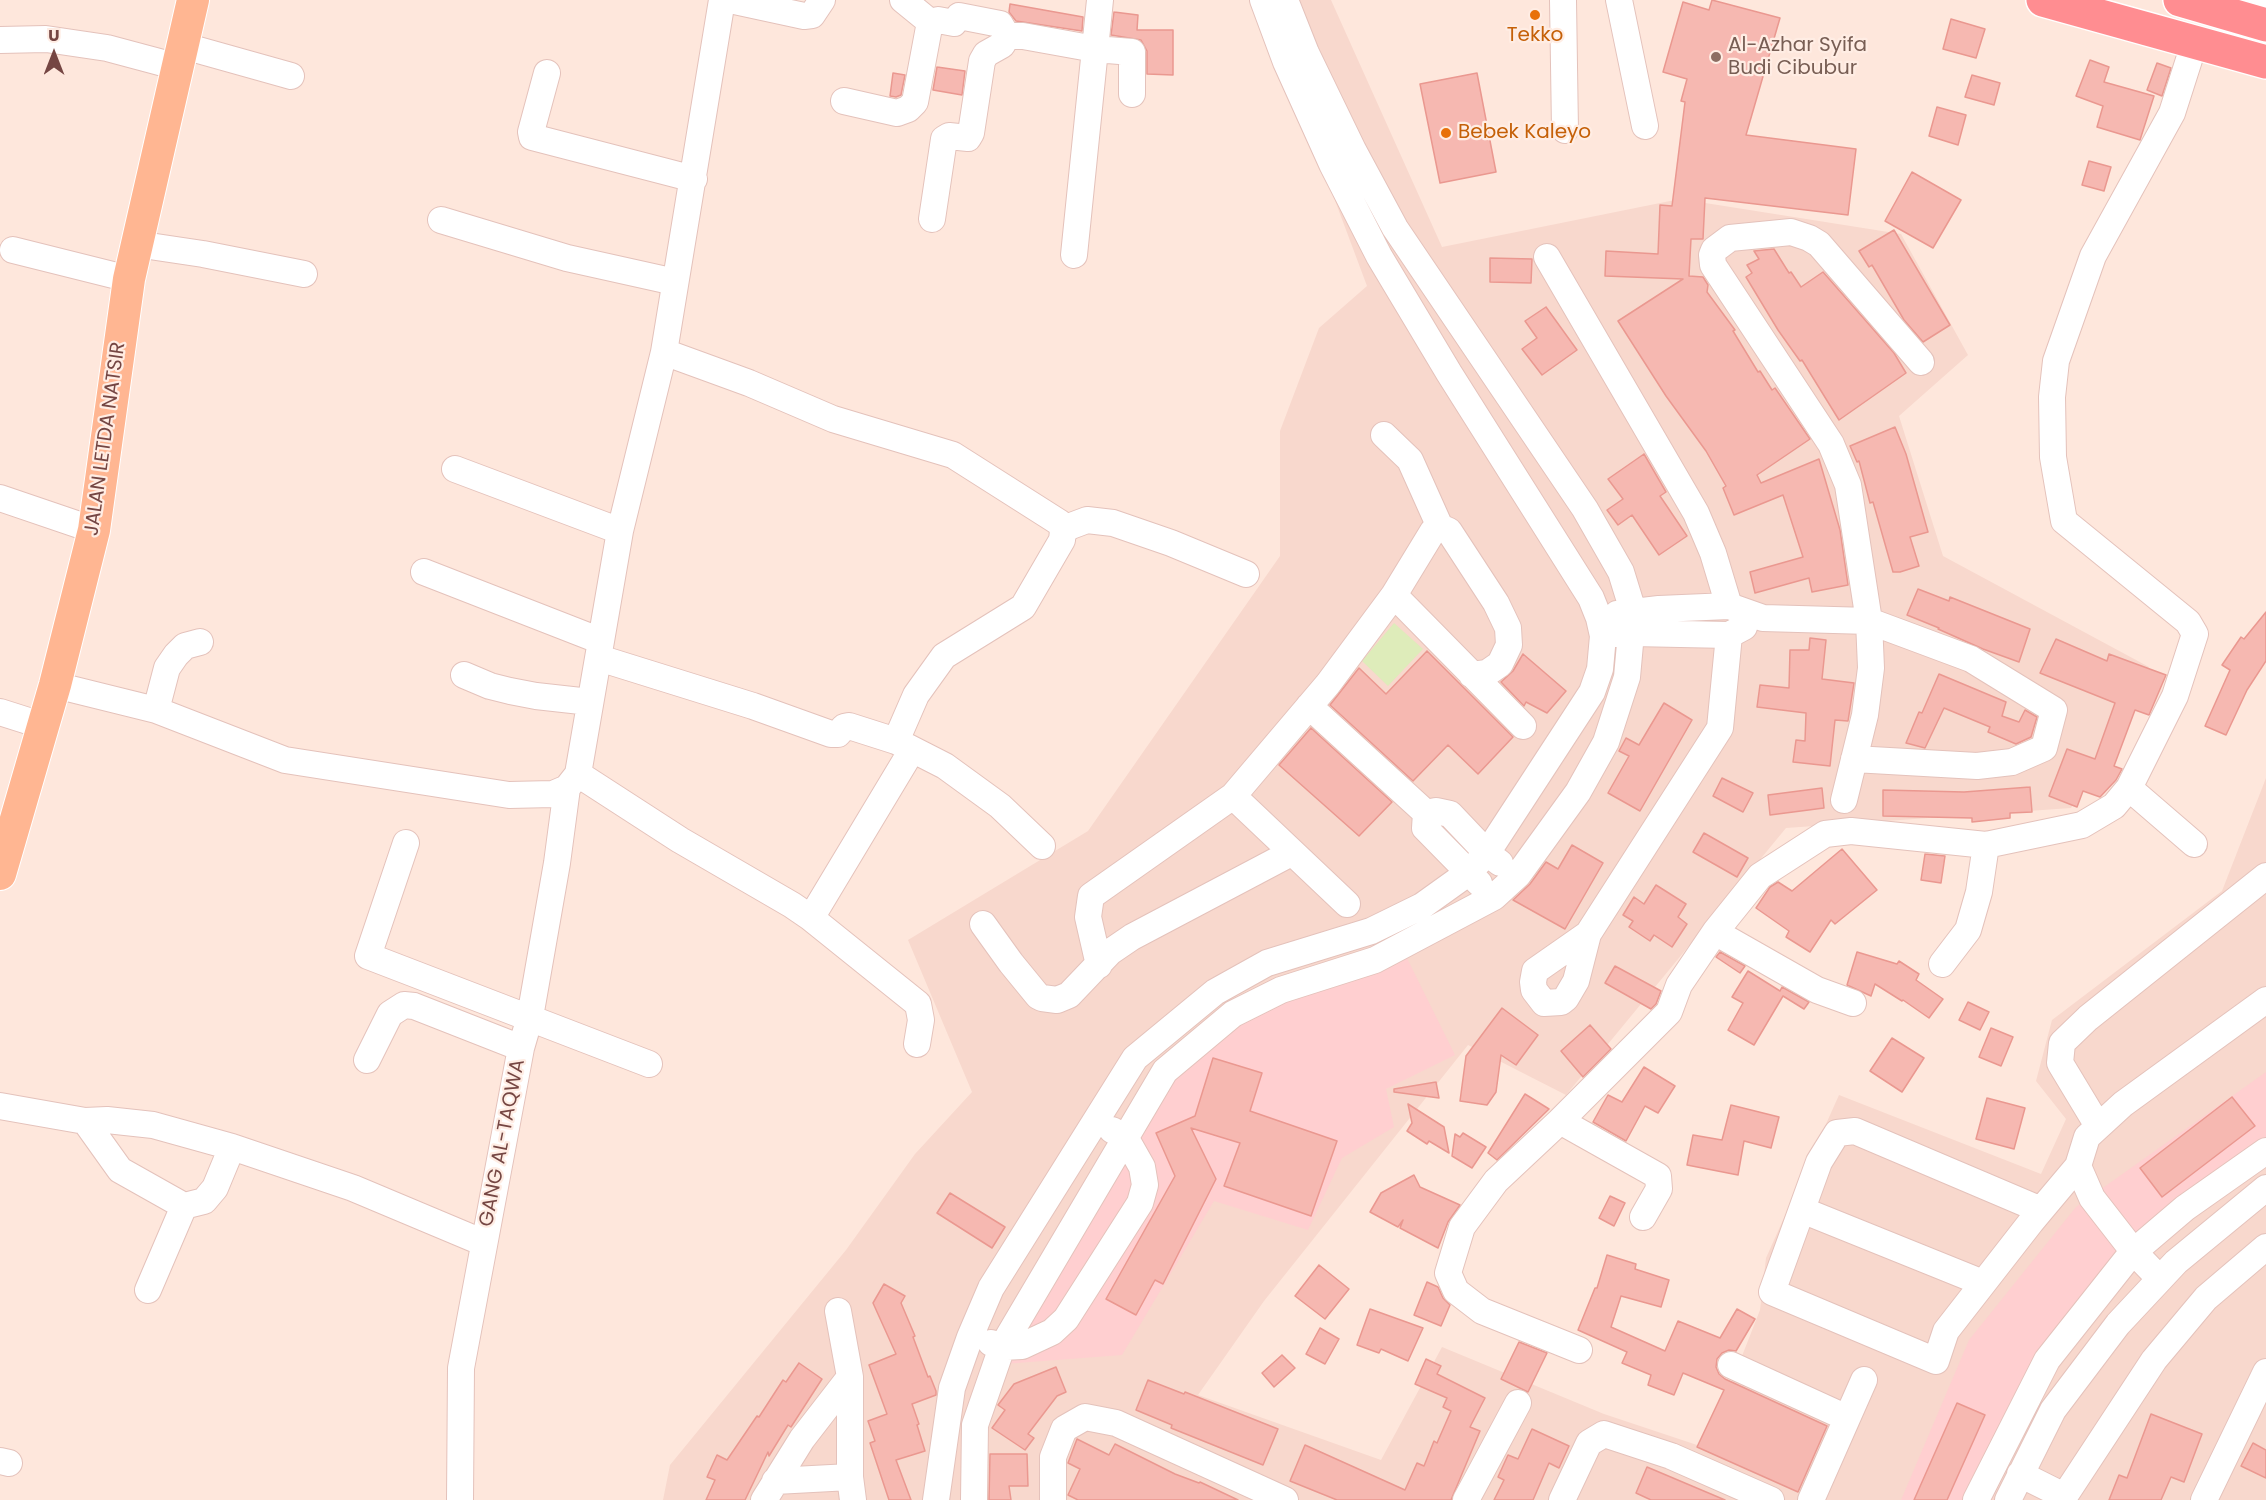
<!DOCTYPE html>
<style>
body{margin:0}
#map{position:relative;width:2266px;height:1500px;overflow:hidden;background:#fee7dc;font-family:Poppins,sans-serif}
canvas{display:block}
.north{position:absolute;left:24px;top:24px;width:60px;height:60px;-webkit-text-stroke:4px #ffede4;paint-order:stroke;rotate:0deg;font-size:16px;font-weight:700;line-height:24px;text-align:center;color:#754643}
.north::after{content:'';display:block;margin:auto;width:21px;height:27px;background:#754643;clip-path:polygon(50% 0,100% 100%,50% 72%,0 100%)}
</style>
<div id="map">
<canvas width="2266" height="1500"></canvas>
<div class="north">U</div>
</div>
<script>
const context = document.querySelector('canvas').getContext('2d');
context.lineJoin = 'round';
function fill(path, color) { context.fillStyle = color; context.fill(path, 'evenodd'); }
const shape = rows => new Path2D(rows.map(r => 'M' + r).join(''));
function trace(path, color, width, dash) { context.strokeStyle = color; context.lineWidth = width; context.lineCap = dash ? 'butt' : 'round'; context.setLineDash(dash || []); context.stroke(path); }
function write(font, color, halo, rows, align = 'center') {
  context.font = font + ' Poppins,sans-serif'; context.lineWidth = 4.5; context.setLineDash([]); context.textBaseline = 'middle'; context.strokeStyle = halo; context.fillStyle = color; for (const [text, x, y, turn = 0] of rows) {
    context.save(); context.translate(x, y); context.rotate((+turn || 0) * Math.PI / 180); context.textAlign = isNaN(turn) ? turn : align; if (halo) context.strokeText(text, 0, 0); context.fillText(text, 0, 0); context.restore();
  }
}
const residential = shape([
 [1260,0,1331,0,1442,247,1680,199,1901,234,1968,355,1899,416,1943,556,2149,667,2071,808,1786,828,1566,1095,1468,1045,1264,1301,1198,1395,1381,1460,1442,1347,1604,1414,1706,1448,1760,1310,1766,1258,1839,1095,2041,1174,2066,1119,2036,1081,2052,1020,2222,891,2266,778,2266,1500,663,1500,670,1465,846,1250,915,1154,972,1092,908,940,1088,831,1280,556,1280,431,1319,328,1367,286]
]);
const commercial = shape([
 [1407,958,1455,1055,1386,1089,1394,1127,1342,1158,1308,1230,1214,1201,1122,1355,1004,1364,1167,1073,1258,1010],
 [2266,1072,2266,1164,2131,1265,2053,1359,1992,1500,1901,1500,1969,1340,2076,1207]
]);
const green = shape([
 [1394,623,1423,649,1388,686,1362,661]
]);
const building = shape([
 [1712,0,1780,18,1746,135,1856,149,1848,215,1705,198,1703,239,1691,239,1689,276,1703,277,1708,285,1707,292,1735,330,1733,331,1758,372,1760,371,1772,390,1775,388,1810,439,1757,475,1761,483,1819,459,1840,530,1848,585,1812,592,1809,578,1755,593,1750,572,1803,557,1783,495,1734,515,1723,488,1726,486,1706,451,1666,396,1618,321,1683,279,1605,276,1606,251,1658,254,1660,205,1672,206,1685,102,1681,101,1687,79,1663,72,1683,2,1709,10,1712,0],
 [1010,4,1083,17,1082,31,1016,21,1009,12,1010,4],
 [1114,12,1138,15,1137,30,1173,30,1173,75,1147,74,1147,51,1141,40,1111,35,1114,12],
 [1951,19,1985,29,1976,58,1943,49,1951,19],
 [2090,60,2109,67,2104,82,2154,96,2140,140,2097,127,2103,106,2076,96,2090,60],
 [2157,63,2171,68,2162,96,2147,90,2157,63],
 [937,67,965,71,962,95,933,90,937,67],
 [893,73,905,75,901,95,896,97,890,96,893,73],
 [1477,73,1496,172,1440,183,1420,84,1477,73],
 [1972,75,2000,83,1994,105,1965,97,1972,75],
 [1937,107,1966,115,1958,145,1929,136,1937,107],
 [2089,161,2111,167,2104,191,2082,185,2089,161],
 [1912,172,1961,200,1933,248,1885,221,1912,172],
 [1894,230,1950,325,1923,342,1904,320,1872,265,1869,267,1859,251,1894,230],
 [1774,249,1789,273,1791,272,1801,287,1823,272,1894,353,1906,373,1839,420,1802,360,1800,361,1778,330,1746,277,1752,273,1747,265,1759,259,1754,251,1774,249],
 [1490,258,1532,259,1531,283,1490,282,1490,258],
 [1546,307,1577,350,1542,375,1522,349,1537,338,1525,321,1546,307],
 [1895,427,1906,454,1928,532,1910,537,1919,566,1900,572,1893,572,1873,502,1870,503,1859,461,1857,462,1850,446,1895,427],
 [1644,454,1666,492,1660,496,1687,536,1659,555,1632,515,1618,525,1607,510,1623,499,1608,479,1644,454],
 [1918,589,1949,601,1950,597,2030,629,2019,662,1983,649,1938,629,1939,628,1907,615,1918,589],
 [2266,612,2266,661,2247,690,2226,735,2205,726,2230,670,2222,665,2241,637,2244,639,2266,612],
 [1810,638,1826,640,1822,679,1854,683,1848,721,1835,720,1830,766,1793,762,1796,740,1805,741,1806,713,1757,707,1760,685,1789,688,1790,650,1809,650,1810,638],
 [2056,639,2107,661,2109,654,2166,675,2149,715,2135,710,2114,766,2122,769,2116,780,2100,797,2083,791,2077,807,2049,796,2067,749,2095,759,2115,703,2040,673,2056,639],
 [1427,651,1513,737,1478,774,1448,745,1413,781,1330,705,1359,668,1386,694,1427,651],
 [1523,654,1566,691,1547,713,1526,702,1524,706,1501,682,1513,671,1523,654],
 [1939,674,2006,702,2002,716,2019,722,2025,710,2037,717,2031,737,2016,744,1988,732,1990,727,1944,708,1925,748,1906,743,1919,712,1922,713,1939,674],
 [1664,703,1692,720,1640,811,1608,793,1629,756,1619,751,1626,738,1639,745,1664,703],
 [1311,728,1392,802,1359,836,1279,765,1311,728],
 [1722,778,1753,793,1743,812,1713,796,1722,778],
 [2030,787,2032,812,2010,813,2010,818,1972,822,1972,818,1883,816,1883,790,1964,792,2030,787],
 [1822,788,1824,808,1770,815,1768,795,1822,788],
 [1704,833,1748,858,1737,877,1693,852,1704,833],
 [1572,845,1603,863,1565,929,1513,900,1530,884,1546,862,1558,869,1572,845],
 [1842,849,1877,890,1835,924,1831,920,1810,952,1786,937,1789,931,1756,908,1770,887,1778,882,1792,891,1842,849],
 [1925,854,1945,856,1941,883,1921,880,1925,854],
 [1656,885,1686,904,1678,917,1687,924,1672,947,1654,935,1650,941,1629,927,1633,921,1623,915,1634,897,1644,904,1656,885],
 [1720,952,1745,966,1740,973,1716,957,1720,952],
 [1857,952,1897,964,1899,961,1919,974,1916,980,1943,999,1929,1018,1903,1000,1902,1001,1875,984,1871,996,1847,985,1857,952],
 [1615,966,1661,991,1656,1004,1651,1009,1605,983,1615,966],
 [1748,971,1780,991,1782,987,1809,1002,1804,1009,1783,996,1754,1045,1728,1030,1743,1003,1732,997,1748,971],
 [1968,1002,1989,1012,1980,1030,1959,1020,1968,1002],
 [1502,1008,1538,1035,1516,1065,1501,1055,1496,1092,1487,1105,1460,1101,1466,1056,1502,1008],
 [1590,1025,1611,1049,1583,1077,1561,1051,1590,1025],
 [1991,1028,2013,1037,2001,1066,1979,1057,1991,1028],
 [1892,1038,1924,1058,1902,1092,1870,1071,1892,1038],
 [1213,1058,1262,1073,1250,1111,1337,1141,1311,1216,1224,1186,1240,1143,1191,1128,1216,1179,1163,1284,1155,1280,1136,1315,1106,1299,1175,1176,1156,1133,1195,1116,1213,1058],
 [1644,1067,1675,1086,1658,1113,1645,1106,1626,1141,1593,1122,1608,1095,1622,1102,1644,1067],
 [1436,1082,1439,1098,1394,1092,1394,1089,1436,1082],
 [1525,1094,1549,1109,1497,1160,1488,1153,1525,1094],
 [2232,1097,2255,1126,2162,1197,2140,1168,2232,1097],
 [1987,1098,2025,1108,2014,1149,1976,1139,1987,1098],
 [1408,1104,1444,1127,1449,1153,1429,1141,1427,1144,1407,1131,1412,1123,1408,1104],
 [1731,1105,1779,1117,1771,1148,1744,1141,1738,1175,1687,1165,1693,1135,1722,1140,1731,1105],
 [1463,1133,1486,1147,1472,1168,1452,1156,1455,1134,1460,1137,1463,1133],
 [1414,1175,1420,1187,1460,1205,1448,1222,1438,1248,1400,1228,1403,1220,1398,1227,1370,1212,1381,1193,1414,1175],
 [950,1193,1005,1227,992,1248,937,1213,950,1193],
 [1610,1196,1625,1203,1614,1226,1599,1218,1610,1196],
 [1607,1255,1636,1264,1635,1269,1669,1280,1661,1307,1621,1296,1611,1327,1665,1351,1678,1321,1720,1338,1737,1309,1755,1319,1736,1351,1729,1350,1722,1353,1717,1359,1716,1367,1719,1374,1725,1379,1827,1426,1798,1492,1697,1447,1724,1390,1683,1373,1674,1395,1648,1385,1651,1375,1622,1363,1627,1352,1578,1330,1595,1288,1597,1288,1607,1255],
 [1319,1265,1349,1289,1325,1319,1295,1296,1319,1265],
 [1427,1282,1438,1287,1443,1298,1450,1305,1441,1326,1414,1315,1427,1282],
 [884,1284,905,1296,901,1303,915,1336,913,1337,928,1377,930,1376,936,1391,936,1395,912,1404,919,1424,917,1425,925,1451,896,1460,911,1500,889,1500,870,1443,875,1441,868,1421,887,1414,869,1365,896,1354,873,1303,884,1284],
 [1370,1309,1423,1328,1408,1361,1381,1349,1379,1353,1357,1345,1370,1309],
 [1320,1328,1339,1339,1325,1364,1306,1354,1320,1328],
 [1519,1342,1547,1353,1528,1392,1501,1379,1519,1342],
 [1282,1355,1295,1368,1274,1387,1262,1373,1282,1355],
 [1426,1359,1441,1366,1437,1374,1485,1398,1470,1427,1480,1431,1451,1500,1337,1500,1290,1481,1305,1445,1405,1490,1417,1463,1424,1466,1434,1441,1437,1443,1451,1411,1443,1407,1447,1398,1415,1384,1426,1359],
 [799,1363,822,1379,791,1427,788,1425,769,1456,768,1452,745,1500,706,1500,715,1480,707,1477,717,1455,727,1460,757,1416,759,1417,783,1380,786,1382,799,1363],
 [1056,1367,1066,1392,1057,1396,1028,1434,1034,1438,1025,1450,992,1428,1005,1410,998,1405,1014,1384,1056,1367],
 [1148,1380,1184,1394,1185,1392,1278,1429,1263,1465,1171,1428,1172,1425,1136,1410,1148,1380],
 [1957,1403,1985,1415,1947,1500,1914,1500,1957,1403],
 [2151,1414,2202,1434,2184,1482,2171,1477,2161,1500,2109,1500,2119,1475,2127,1478,2151,1414],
 [1532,1429,1569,1446,1559,1468,1549,1463,1533,1500,1494,1500,1504,1480,1498,1477,1508,1455,1518,1459,1532,1429],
 [1077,1439,1109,1455,1115,1444,1175,1474,1199,1483,1200,1482,1238,1500,1078,1500,1068,1495,1080,1469,1068,1463,1077,1439],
 [2253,1443,2266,1450,2266,1478,2241,1466,2253,1443],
 [990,1454,1027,1454,1028,1486,1009,1486,1011,1500,989,1500,990,1454],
 [1647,1467,1725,1500,1651,1500,1636,1493,1647,1467]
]);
const minor = shape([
 [730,0,804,16,812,15,822,0],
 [903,0,930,22],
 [1563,0,1565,130],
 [1619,0,1645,126],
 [2224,3,2266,6],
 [930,22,938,20,954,23,959,16,1000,24,1007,36],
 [1007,36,1023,36,1095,49,1132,52,1132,94],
 [0,40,46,39,107,48,178,67],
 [184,46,291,76],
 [547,73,531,132,532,137,694,179],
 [844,101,897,113,908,109,915,102,930,22],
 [932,219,944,139,949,136,968,138,971,133,982,61,986,54,1002,45,1007,36],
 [441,220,567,258,675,282],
 [136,244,203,254,304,274],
 [13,250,129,279],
 [1074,255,1100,0],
 [1547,257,1696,513,1713,553,1729,606],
 [664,352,749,383,833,419,953,455,1060,523,1063,531,1062,540,1023,607,944,656,916,695,896,741],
 [1384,435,1410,460,1440,527,1449,531,1496,603,1508,628,1509,645,1500,664,1487,673,1472,675],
 [455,469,620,531],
 [0,498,94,530],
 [1063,531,1071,526,1087,520,1113,523,1171,543,1246,574],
 [424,572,601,641],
 [1394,595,1523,726],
 [1617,614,1659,609,1729,606,1763,618,1869,621,1971,659,2054,710,2044,748,2012,762,1977,766,1854,759],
 [1617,634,1632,633,1729,635,1744,627],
 [599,658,753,706,831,734,838,734,844,727,849,726,896,741,945,766,1000,806,1042,846],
 [464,675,490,686,510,691,536,696,590,702],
 [55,685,156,710,285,760,509,795,553,794,567,788,578,774,620,531,664,352,722,0],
 [1309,706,1426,813],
 [156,710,167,668,176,655,185,646,200,642],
 [0,712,44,726],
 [578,774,680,840,792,905,811,918,918,1004,921,1020,917,1044],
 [2129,788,2194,844],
 [1233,796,1347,904],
 [1844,800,1865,715,1871,668,1869,621,1848,485,1831,444,1713,265,1712,255,1714,250,1730,238,1791,232,1809,238,1819,244,1921,362],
 [1426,813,1436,811,1450,814,1487,853,1500,863],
 [1426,813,1425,828,1479,883],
 [406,843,368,956,649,1064],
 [811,918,912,750],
 [983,924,1011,963,1038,996,1042,998,1057,1000,1069,995,1110,952,1132,937,1291,853],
 [1715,932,1817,990,1853,1003],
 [1588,934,1576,981,1566,998,1561,1002,1544,1003,1534,990,1533,982,1535,971,1588,934,1720,728,1729,635],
 [1942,964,1968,930,1979,892,1986,845],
 [1099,965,1088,917,1091,896,1233,796,1328,684,1394,595,1433,531,1440,527],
 [367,1060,390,1014,404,1005,414,1006,521,1048],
 [0,1106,85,1121,120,1170,184,1206,204,1201,215,1188,232,1147],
 [85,1121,107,1120,153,1125,232,1147,353,1188,484,1243],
 [1560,1121,1658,1176,1659,1189,1643,1217],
 [2098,1126,2060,1063,2062,1043,2088,1018,2266,876],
 [1802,1210,1983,1283],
 [2041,1210,1855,1131,1837,1133,1819,1162,1772,1292,1936,1361,1946,1331,2031,1222,2041,1210,2078,1166],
 [2160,1279,2134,1252,2092,1198,2078,1166,2087,1137,2123,1104,2266,1000],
 [148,1290,184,1206],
 [838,1311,850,1377,850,1477,853,1500],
 [991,1343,1002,1347,1022,1346,1052,1332,1066,1319,1140,1203,1145,1185,1142,1167,1125,1137,1112,1130],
 [1579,1350,1482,1311,1456,1291,1448,1273,1462,1227,1496,1181,1560,1121,1669,1012,1679,985,1715,932,1760,876,1825,834,1851,831,1986,845,2082,825,2114,806,2129,788,2175,696,2195,634,2188,622,2064,521,2053,457,2052,397,2056,361,2093,256,2172,113,2195,41],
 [1731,1365,1847,1418],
 [0,1461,9,1463],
 [2020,1474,2064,1496],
 [775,1481,850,1477],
 [460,1500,461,1368,521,1048,530,1017,557,863,567,788],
 [764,1500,802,1439,850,1377],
 [936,1500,952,1388,970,1337,991,1288,1135,1058,1215,992,1267,963,1371,931,1422,906,1468,873,1487,853,1592,692,1600,669,1603,636,1599,618,1591,598,1449,373,1379,256,1332,164,1286,62,1263,0],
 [974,1500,975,1425,1002,1347,1165,1071,1233,1014,1281,990,1375,960,1494,897,1518,875,1578,792,1606,742,1627,677,1633,611,1621,572,1585,509,1395,228,1353,150,1306,53,1285,0],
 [1053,1500,1053,1457,1064,1429,1085,1417,1116,1423,1285,1500],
 [1466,1500,1518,1403],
 [1562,1500,1589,1443,1604,1434,1671,1456,1771,1500],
 [1811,1500,1864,1380],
 [1976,1500,2047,1360,2131,1254,2185,1208,2266,1151],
 [2008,1500,2053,1410,2118,1324,2176,1262,2266,1188],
 [2062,1500,2154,1360,2206,1298,2266,1247],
 [2204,1500,2266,1372]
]);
const major = shape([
 [0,874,55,685,94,530,129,279,193,0]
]);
const highway = shape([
 [2043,0,2266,62],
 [2180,0,2266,25]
]);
const markers = [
 [1535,15,6,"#e8710a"],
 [1716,57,6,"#8d6e63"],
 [1446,133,6,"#e8710a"]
];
const foodNames = [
 ["Tekko",1535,36],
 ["Bebek Kaleyo",1458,133,"left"]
];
const educationNames = [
 ["Al-Azhar Syifa",1728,46],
 ["Budi Cibubur",1728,69]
];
const streetNames = [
 ["JALAN LETDA NATSIR",106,439,-82],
 ["GANG AL-TAQWA",503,1143,-79]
];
fill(residential, '#f8d8cd');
fill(commercial, '#ffcfd0');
fill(green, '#deecba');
fill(building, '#f6b8b1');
trace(building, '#ea9890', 1.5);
trace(minor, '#e4c2bb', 28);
trace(major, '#fff', 34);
trace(highway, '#fff', 36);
trace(minor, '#fff', 26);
trace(major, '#ffb692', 32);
trace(highway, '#ff8d91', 33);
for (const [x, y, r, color] of markers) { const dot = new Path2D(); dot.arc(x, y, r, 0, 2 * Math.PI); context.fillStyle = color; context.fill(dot); trace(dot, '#ffede4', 2); }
write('20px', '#c56008', '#ffede4', foodNames);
write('20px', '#785e54', '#ffede4', educationNames, 'left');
write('20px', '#754643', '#ffede4', streetNames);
</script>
